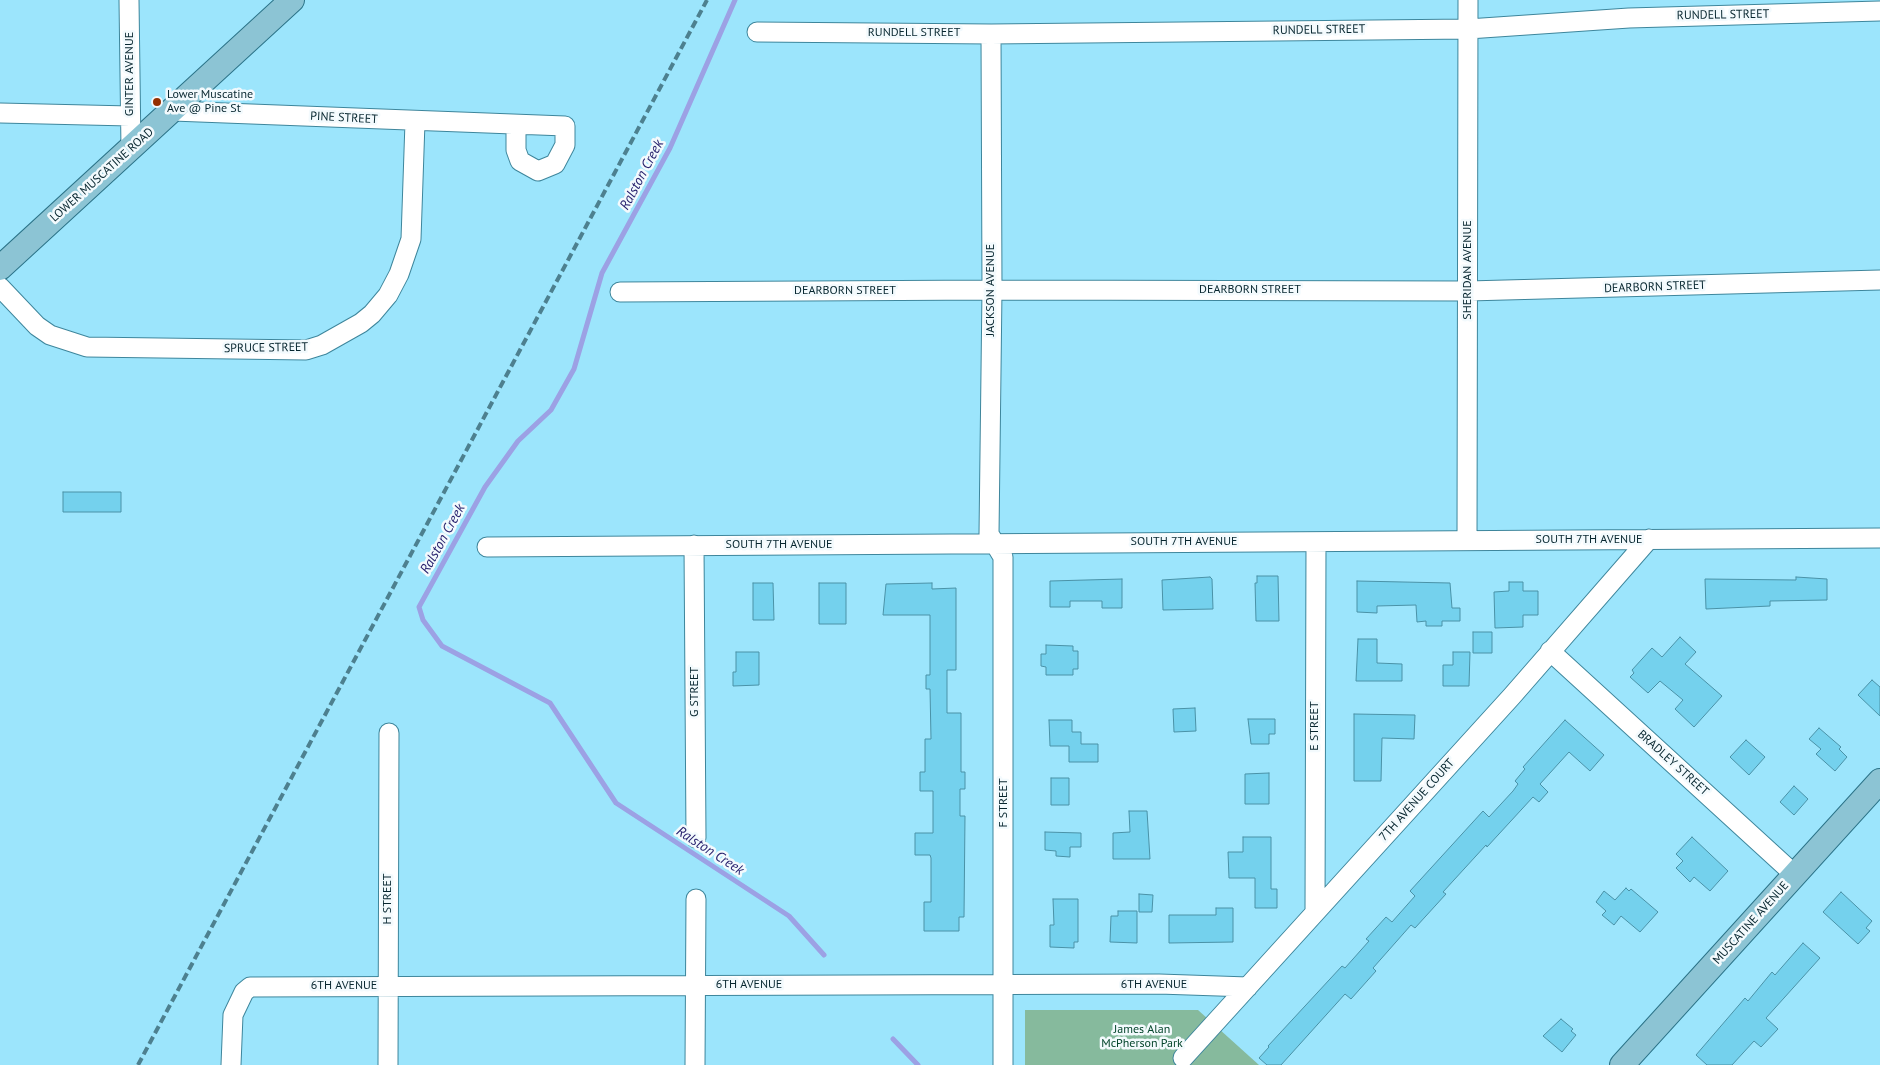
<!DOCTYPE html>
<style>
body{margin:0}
canvas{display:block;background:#9ce5fc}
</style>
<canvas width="1880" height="1065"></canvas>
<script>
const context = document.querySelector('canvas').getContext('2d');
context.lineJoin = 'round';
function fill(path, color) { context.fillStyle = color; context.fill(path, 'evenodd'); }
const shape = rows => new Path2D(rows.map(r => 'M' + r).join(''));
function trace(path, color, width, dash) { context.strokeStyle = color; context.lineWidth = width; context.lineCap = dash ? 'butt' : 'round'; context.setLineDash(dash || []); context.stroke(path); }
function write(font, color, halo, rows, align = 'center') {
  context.font = font + ' "PT Sans",sans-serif'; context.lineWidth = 5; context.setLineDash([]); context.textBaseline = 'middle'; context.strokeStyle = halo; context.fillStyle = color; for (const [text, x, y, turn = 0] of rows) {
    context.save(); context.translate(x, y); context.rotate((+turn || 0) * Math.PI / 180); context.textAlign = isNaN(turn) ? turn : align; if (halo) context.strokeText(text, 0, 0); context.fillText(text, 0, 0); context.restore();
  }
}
const green = shape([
 [1025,1010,1198,1010,1259,1065,1025,1065]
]);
const stream = shape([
 [735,0,670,148,602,273,574,369,551,410,518,441,485,487,419,607,423,620,442,646,550,703,616,803,789,916,824,955],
 [893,1039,918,1065]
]);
const building = shape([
 [63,492,121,492,121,512,63,512,63,492],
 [1257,576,1278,576,1279,621,1256,621,1255,583,1257,583,1257,576],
 [1210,577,1212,579,1213,609,1163,610,1162,580,1210,577],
 [1796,577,1827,579,1827,600,1770,601,1770,606,1706,609,1705,579,1796,580,1796,577],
 [1122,579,1122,608,1102,608,1102,601,1070,601,1070,607,1050,607,1050,581,1122,579],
 [1357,581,1450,583,1452,608,1460,608,1460,621,1442,621,1442,626,1426,626,1426,621,1417,622,1416,605,1377,606,1377,613,1357,612,1357,581],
 [1509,582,1523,582,1523,591,1538,591,1538,615,1523,615,1523,627,1495,628,1494,592,1509,591,1509,582],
 [753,583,773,583,774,620,753,620,753,583],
 [819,583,846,583,846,624,819,624,819,583],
 [932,583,932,589,956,588,956,670,947,670,947,713,961,713,961,772,965,772,965,789,960,789,960,816,965,816,964,917,959,917,959,931,924,931,924,902,931,902,931,858,930,855,915,855,915,833,933,833,933,791,920,791,920,772,925,772,925,739,931,739,930,689,926,689,926,675,930,675,930,615,883,615,886,584,932,583],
 [1473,632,1492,632,1492,653,1473,653,1473,632],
 [1680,637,1696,652,1685,664,1722,696,1694,727,1675,709,1683,700,1660,681,1648,693,1630,677,1634,673,1632,670,1652,648,1662,657,1680,637],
 [1358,639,1377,639,1377,663,1402,664,1402,681,1356,681,1358,639],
 [1046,645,1073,646,1073,651,1078,651,1078,669,1073,669,1073,675,1046,675,1046,667,1041,666,1041,654,1046,654,1046,645],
 [736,652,759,652,759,685,733,686,733,672,736,672,736,652],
 [1453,652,1470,652,1469,686,1443,686,1443,665,1453,665,1453,652],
 [1872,680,1880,687,1880,716,1858,695,1872,680],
 [1195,708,1196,731,1174,732,1173,709,1195,708],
 [1354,714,1415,715,1414,739,1382,738,1381,781,1354,781,1354,714],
 [1248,719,1275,719,1275,734,1269,734,1269,744,1251,744,1248,719],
 [1049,720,1072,720,1072,732,1081,732,1081,744,1098,744,1098,762,1069,762,1069,746,1050,746,1049,720],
 [1565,720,1604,755,1590,771,1569,752,1540,784,1548,792,1539,802,1533,797,1487,847,1486,845,1443,892,1446,894,1415,928,1411,925,1373,968,1376,971,1351,999,1345,994,1281,1065,1267,1065,1259,1058,1269,1047,1268,1046,1342,966,1345,968,1369,941,1366,939,1386,917,1392,922,1415,896,1410,891,1483,811,1489,817,1513,791,1518,784,1515,781,1525,769,1523,767,1565,720],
 [1819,728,1841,747,1839,749,1847,757,1835,771,1816,754,1821,749,1809,739,1819,728],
 [1746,740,1765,757,1749,775,1730,757,1746,740],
 [1269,773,1269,804,1245,804,1245,774,1269,773],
 [1051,778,1069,778,1069,805,1051,805,1051,778],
 [1794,786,1808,799,1794,815,1780,802,1794,786],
 [1129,811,1147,811,1150,859,1113,859,1113,833,1130,832,1129,811],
 [1045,832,1081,833,1081,847,1070,847,1070,857,1056,856,1056,851,1045,850,1045,832],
 [1243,837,1271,837,1271,889,1277,889,1277,908,1255,908,1255,878,1229,878,1228,852,1243,852,1243,837],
 [1692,837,1728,871,1710,891,1694,877,1690,882,1676,868,1683,861,1676,854,1692,837],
 [1626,888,1629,891,1631,889,1658,912,1640,932,1621,916,1614,925,1602,915,1606,911,1596,902,1604,891,1615,900,1626,888],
 [1841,892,1872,921,1866,928,1870,931,1858,944,1823,912,1841,892],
 [1139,894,1153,895,1152,912,1139,912,1139,894],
 [1053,899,1078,899,1078,942,1074,942,1074,948,1050,947,1050,925,1054,925,1053,899],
 [1216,908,1233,908,1233,942,1169,943,1169,915,1216,915,1216,908],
 [1118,911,1137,911,1137,943,1110,942,1111,916,1118,916,1118,911],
 [1803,943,1820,958,1766,1018,1778,1029,1761,1047,1754,1041,1732,1065,1707,1065,1696,1055,1745,998,1748,1001,1772,972,1775,975,1803,943],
 [1561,1019,1573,1029,1571,1031,1576,1035,1562,1052,1543,1036,1561,1019]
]);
const minor = shape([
 [129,0,131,149],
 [757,32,991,34,1468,29,1629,18,1880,11],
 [991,34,992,290,989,534,1003,557,1003,1065],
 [173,111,565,126,565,145,555,164,538,171,520,161,516,150,516,125],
 [0,113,130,116],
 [0,287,37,326,50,335,87,347,306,350,322,345,361,323,372,314,388,295,399,274,411,239,415,122],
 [620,292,992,290,1468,291,1880,280],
 [1467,540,1468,0],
 [694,545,696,838],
 [487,547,1880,538],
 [1550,651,1795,875],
 [1315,911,1316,542],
 [1183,1058,1512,696,1649,539],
 [231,1065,233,1015,244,992,250,987,1159,984,1248,987],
 [388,1065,389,733],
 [695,1065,696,899]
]);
const major = shape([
 [0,268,292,0],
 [1622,1065,1880,781]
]);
const rail = shape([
 [138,1065,707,0]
]);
const markers = [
 [157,102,5,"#953000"]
];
const streetNames = [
 ["RUNDELL STREET",1723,15,-1],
 ["RUNDELL STREET",1319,30,-1],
 ["RUNDELL STREET",914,33],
 ["GINTER AVENUE",130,74,-90],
 ["PINE STREET",344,118,3],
 ["LOWER MUSCATINE ROAD",102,175,-42],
 ["SHERIDAN AVENUE",1468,270,-90],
 ["DEARBORN STREET",1655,287,-2],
 ["JACKSON AVENUE",991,290,-90],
 ["DEARBORN STREET",1250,290],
 ["DEARBORN STREET",845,291],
 ["SPRUCE STREET",266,348,-1],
 ["SOUTH 7TH AVENUE",1589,540],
 ["SOUTH 7TH AVENUE",1184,542],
 ["SOUTH 7TH AVENUE",779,545],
 ["G STREET",695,692,-90],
 ["E STREET",1315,726,-90],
 ["BRADLEY STREET",1673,763,42],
 ["7TH AVENUE COURT",1417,800,-48],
 ["F STREET",1004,803,-90],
 ["H STREET",388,899,-90],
 ["MUSCATINE AVENUE",1751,923,-48],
 ["6TH AVENUE",749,985],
 ["6TH AVENUE",1154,985],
 ["6TH AVENUE",344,986]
];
const poiNames = [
 ["Lower Muscatine",167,95],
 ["Ave @ Pine St",167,109]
];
const parkNames = [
 ["James Alan",1142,1030],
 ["McPherson Park",1142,1044]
];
const waterNames = [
 ["Ralston Creek",642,175,-62],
 ["Ralston Creek",443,539,-61],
 ["Ralston Creek",710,851,33]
];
fill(green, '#86ba9d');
trace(stream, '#9ca1e4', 5);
fill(building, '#74d1ed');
trace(building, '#4a92a7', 1);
trace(minor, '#3e869c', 21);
trace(major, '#2b7388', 26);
trace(minor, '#fff', 19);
trace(major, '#8cc4d4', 24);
trace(rail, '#4d808f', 4, [8, 4]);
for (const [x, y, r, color] of markers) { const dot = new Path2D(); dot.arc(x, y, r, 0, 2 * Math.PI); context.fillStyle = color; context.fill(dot); trace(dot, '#f3fafd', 2); }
write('12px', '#07262f', '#f3fafd', streetNames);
write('12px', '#07262f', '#f3fafd', poiNames, 'left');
write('12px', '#05462c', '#f3fafd', parkNames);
write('italic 14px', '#28226e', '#f3fafd', waterNames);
</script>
